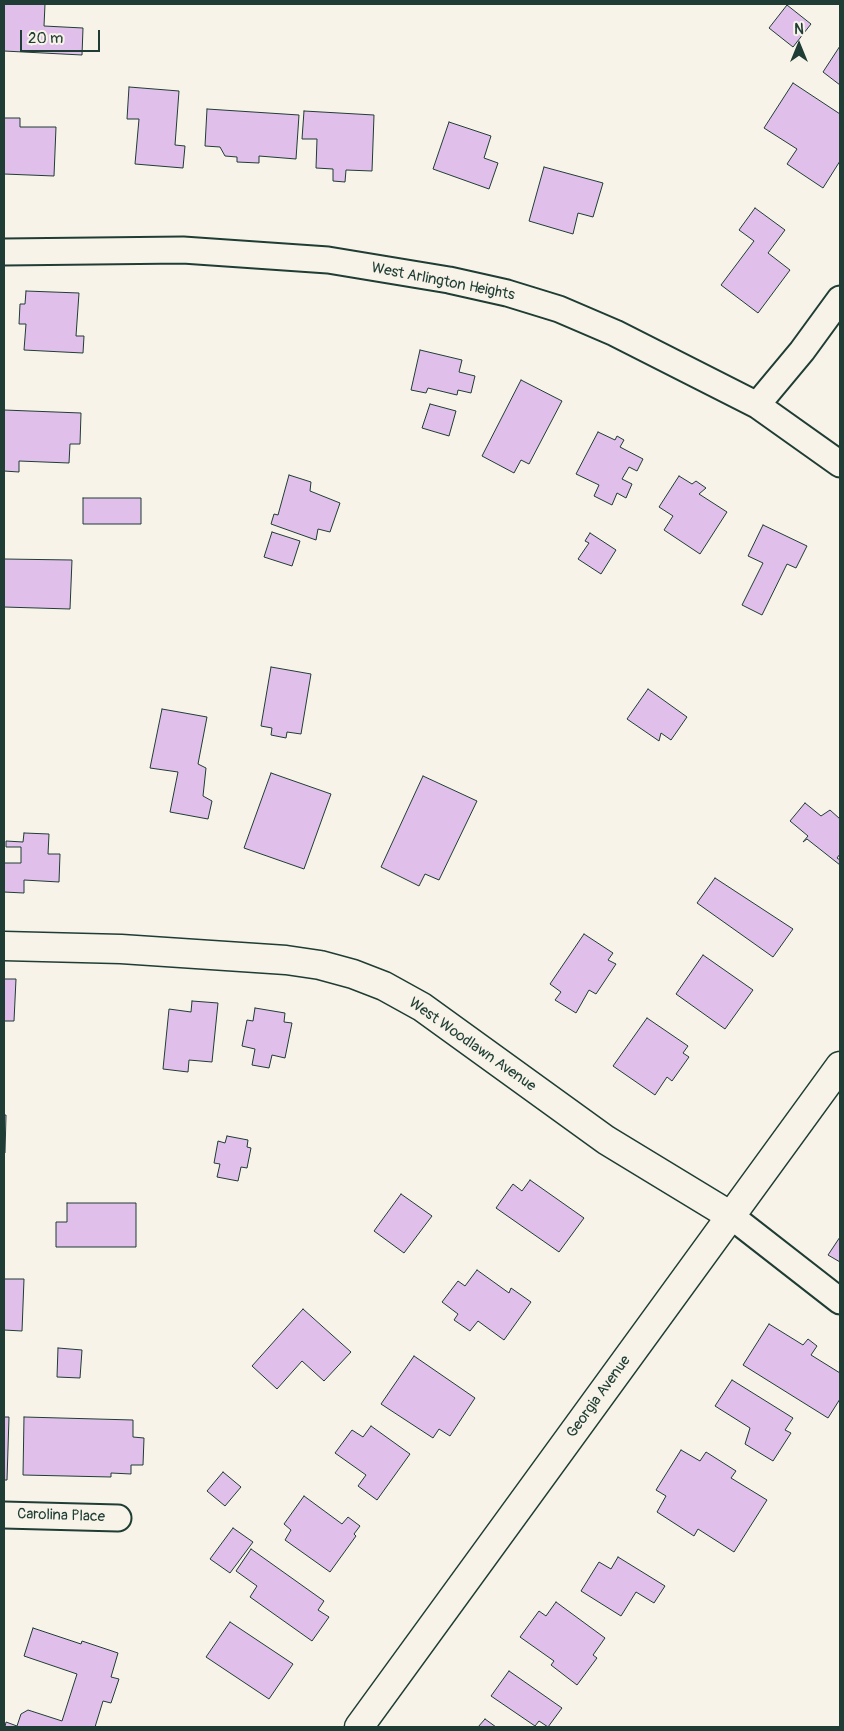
<!DOCTYPE html>
<style>
body{margin:0}
#map{position:relative;width:844px;height:1731px;overflow:hidden;background:#f7f3e8;font-family:Pangolin,sans-serif}
canvas{display:block}
.frame{position:absolute;inset:0;border:5px solid #1f3d34;pointer-events:none}
.north{position:absolute;left:774px;top:20px;width:50px;height:50px;-webkit-text-stroke:4px #f7f3e8;paint-order:stroke;rotate:0deg;font-size:14px;font-weight:700;line-height:20px;text-align:center;color:#1f3d34}
.north::after{content:'';display:block;margin:auto;width:18px;height:22px;background:#1f3d34;clip-path:polygon(50% 0,100% 100%,50% 72%,0 100%)}
.scale{position:absolute;left:20px;top:30px;width:80px;height:22px;box-sizing:border-box;border:2px solid #1f3d34;border-top:0;padding-left:6px;font-size:15px;line-height:18px;white-space:nowrap;color:#1f3d34;-webkit-text-stroke:4px #f7f3e8;paint-order:stroke}
</style>
<div id="map">
<canvas width="844" height="1731"></canvas>
<div class="frame"></div>
<div class="north">N</div>
<div class="scale">20 m</div>
</div>
<script>
const context = document.querySelector('canvas').getContext('2d');
context.lineJoin = 'round';
function fill(path, color) { context.fillStyle = color; context.fill(path, 'evenodd'); }
const shape = rows => new Path2D(rows.map(r => 'M' + r).join(''));
function trace(path, color, width, dash) { context.strokeStyle = color; context.lineWidth = width; context.lineCap = dash ? 'butt' : 'round'; context.setLineDash(dash || []); context.stroke(path); }
function write(font, color, halo, rows, align = 'center') {
  context.font = font + ' Pangolin,sans-serif'; context.lineWidth = 4; context.setLineDash([]); context.textBaseline = 'middle'; context.strokeStyle = halo; context.fillStyle = color; for (const [text, x, y, turn = 0] of rows) {
    context.save(); context.translate(x, y); context.rotate((+turn || 0) * Math.PI / 180); context.textAlign = isNaN(turn) ? turn : align; if (halo) context.strokeText(text, 0, 0); context.fillText(text, 0, 0); context.restore();
  }
}
const building = shape([
 [4,4,45,4,44,26,83,28,82,55,4,51,4,4],
 [787,5,811,24,793,47,769,28,787,5],
 [840,46,840,85,823,72,840,46],
 [793,83,840,114,840,161,823,188,787,164,797,149,764,128,793,83],
 [129,87,179,91,175,145,185,146,183,168,135,164,139,119,127,119,129,87],
 [207,109,299,115,296,159,259,156,259,163,237,162,237,157,225,156,220,147,205,146,207,109],
 [304,111,374,115,372,171,346,170,345,182,333,181,333,169,316,168,317,139,302,139,304,111],
 [4,118,20,118,20,127,56,127,54,176,4,174,4,118],
 [449,122,491,136,484,158,498,163,489,189,433,169,449,122],
 [544,167,603,183,593,217,578,213,573,234,529,221,544,167],
 [755,208,785,230,768,253,790,270,758,313,721,285,754,241,739,230,755,208],
 [26,291,79,293,76,336,84,336,83,353,24,350,26,324,19,324,20,304,25,304,26,291],
 [420,350,462,360,459,372,475,376,471,393,458,390,457,395,428,388,426,393,411,390,420,350],
 [521,380,562,401,529,464,521,460,514,473,482,456,521,380],
 [430,404,456,411,449,436,422,428,430,404],
 [4,410,81,413,80,444,70,444,69,463,19,461,19,472,4,471,4,410],
 [598,432,615,440,617,436,624,440,620,447,643,459,637,471,629,467,622,479,632,484,626,498,617,493,612,505,594,496,599,485,576,474,598,432],
 [289,475,311,482,310,491,340,503,330,532,318,529,316,540,271,524,274,514,278,515,289,475],
 [679,476,692,484,696,481,706,488,699,494,727,512,700,554,664,530,673,516,659,507,679,476],
 [83,498,141,498,141,524,83,524,83,498],
 [763,525,807,546,796,568,787,564,762,615,742,605,763,563,748,556,763,525],
 [272,532,300,541,292,566,264,557,272,532],
 [590,533,616,550,601,574,578,559,589,543,585,541,590,533],
 [4,559,72,560,70,609,4,607,4,559],
 [271,667,311,674,301,734,287,732,286,738,271,735,272,728,261,726,271,667],
 [648,689,687,717,671,740,661,733,659,741,627,719,648,689],
 [162,709,207,717,198,764,206,768,203,796,212,801,208,819,170,812,178,772,150,768,162,709],
 [271,773,331,794,304,869,244,848,271,773],
 [423,776,477,801,439,880,425,874,419,886,381,867,423,776],
 [805,803,821,816,830,810,840,819,840,854,837,858,840,860,840,865,807,839,803,842,808,836,790,821,805,803],
 [24,833,49,834,48,854,60,854,59,882,24,880,24,893,4,892,4,863,21,863,21,847,6,847,6,841,23,842,24,833],
 [715,878,793,929,773,957,697,903,715,878],
 [584,934,613,953,608,960,616,964,596,994,589,990,576,1013,555,1000,561,992,550,984,584,934],
 [703,955,753,990,725,1029,676,994,703,955],
 [4,979,16,979,14,1021,4,1021,4,979],
 [192,1001,218,1003,212,1062,189,1060,188,1072,163,1069,169,1009,191,1012,192,1001],
 [255,1008,285,1013,284,1022,292,1023,285,1058,272,1055,269,1068,252,1065,255,1049,242,1046,247,1020,253,1021,255,1008],
 [647,1018,688,1046,683,1053,689,1057,672,1081,667,1077,655,1095,613,1066,647,1018],
 [4,1115,6,1115,5,1153,4,1153,4,1115],
 [227,1136,248,1140,247,1147,251,1148,247,1168,241,1167,238,1181,217,1177,220,1164,214,1163,218,1141,225,1143,227,1136],
 [530,1180,584,1218,559,1252,496,1208,513,1184,522,1191,530,1180],
 [401,1194,432,1216,404,1253,374,1231,401,1194],
 [67,1203,136,1203,136,1247,56,1247,56,1222,67,1222,67,1203],
 [840,1237,840,1262,828,1255,840,1237],
 [477,1270,509,1293,511,1288,531,1302,504,1340,478,1321,470,1331,454,1320,458,1314,442,1302,458,1281,465,1286,477,1270],
 [4,1279,24,1279,22,1331,4,1330,4,1279],
 [303,1309,351,1352,324,1381,302,1361,277,1389,252,1366,303,1309],
 [769,1324,803,1345,808,1339,817,1346,811,1355,840,1373,840,1399,828,1418,743,1365,769,1324],
 [58,1348,82,1350,80,1378,57,1377,58,1348],
 [414,1356,475,1398,450,1436,439,1429,433,1438,381,1404,414,1356],
 [732,1380,793,1418,785,1430,791,1433,773,1461,745,1444,750,1428,715,1406,732,1380],
 [4,1417,9,1417,7,1480,4,1480,4,1417],
 [24,1417,133,1420,133,1437,144,1438,143,1465,131,1465,131,1474,111,1473,111,1477,23,1475,24,1417],
 [371,1426,410,1454,377,1500,358,1486,366,1475,335,1453,352,1430,363,1437,371,1426],
 [681,1450,700,1461,706,1452,736,1471,731,1478,767,1500,734,1552,698,1529,694,1536,657,1512,666,1496,656,1490,681,1450],
 [223,1472,241,1487,225,1506,207,1491,223,1472],
 [304,1496,342,1524,348,1517,360,1526,354,1534,356,1536,330,1572,285,1540,291,1530,284,1524,304,1496],
 [233,1528,253,1542,230,1573,210,1559,233,1528],
 [251,1549,324,1601,318,1610,329,1617,312,1641,250,1597,257,1586,236,1571,251,1549],
 [618,1557,665,1586,654,1603,636,1592,621,1616,581,1591,599,1562,611,1569,618,1557],
 [556,1602,605,1638,593,1655,597,1658,577,1685,551,1665,554,1661,520,1637,539,1611,546,1616,556,1602],
 [230,1622,293,1664,269,1699,206,1657,230,1622],
 [33,1628,81,1644,82,1641,118,1653,111,1677,119,1679,111,1703,103,1701,95,1727,5,1727,6,1722,17,1726,21,1714,28,1710,62,1721,77,1674,24,1656,33,1628],
 [509,1671,562,1708,548,1727,539,1721,535,1726,491,1696,509,1671],
 [485,1719,496,1727,478,1727,485,1719]
]);
const minor = shape([
 [4,252,183,250,328,260,449,280,507,293,559,309,615,333,757,405,840,464],
 [757,405,802,351,840,299],
 [731,1216,840,1301],
 [4,1515,118,1518]
]);
const tertiary = shape([
 [4,946,121,949,286,960,320,965,353,974,384,986,422,1007,606,1140,731,1216]
]);
const primary = shape([
 [359,1727,840,1066]
]);
const streetNames = [
 ["West Arlington Heights",443,282,11],
 ["West Woodlawn Avenue",472,1045,35],
 ["Georgia Avenue",599,1397,-54],
 ["Carolina Place",61,1516,2]
];
fill(building, '#e0bfeb');
trace(building, '#1f3d34', 1);
trace(minor, '#1f3d34', 29);
trace(tertiary, '#1f3d34', 31);
trace(primary, '#1f3d34', 31);
trace(minor, '#f7f3e8', 25);
trace(tertiary, '#f7f3e8', 28);
trace(primary, '#f7f3e8', 28);
write('15px', '#1f3d34', '#f7f3e8', streetNames);
</script>
